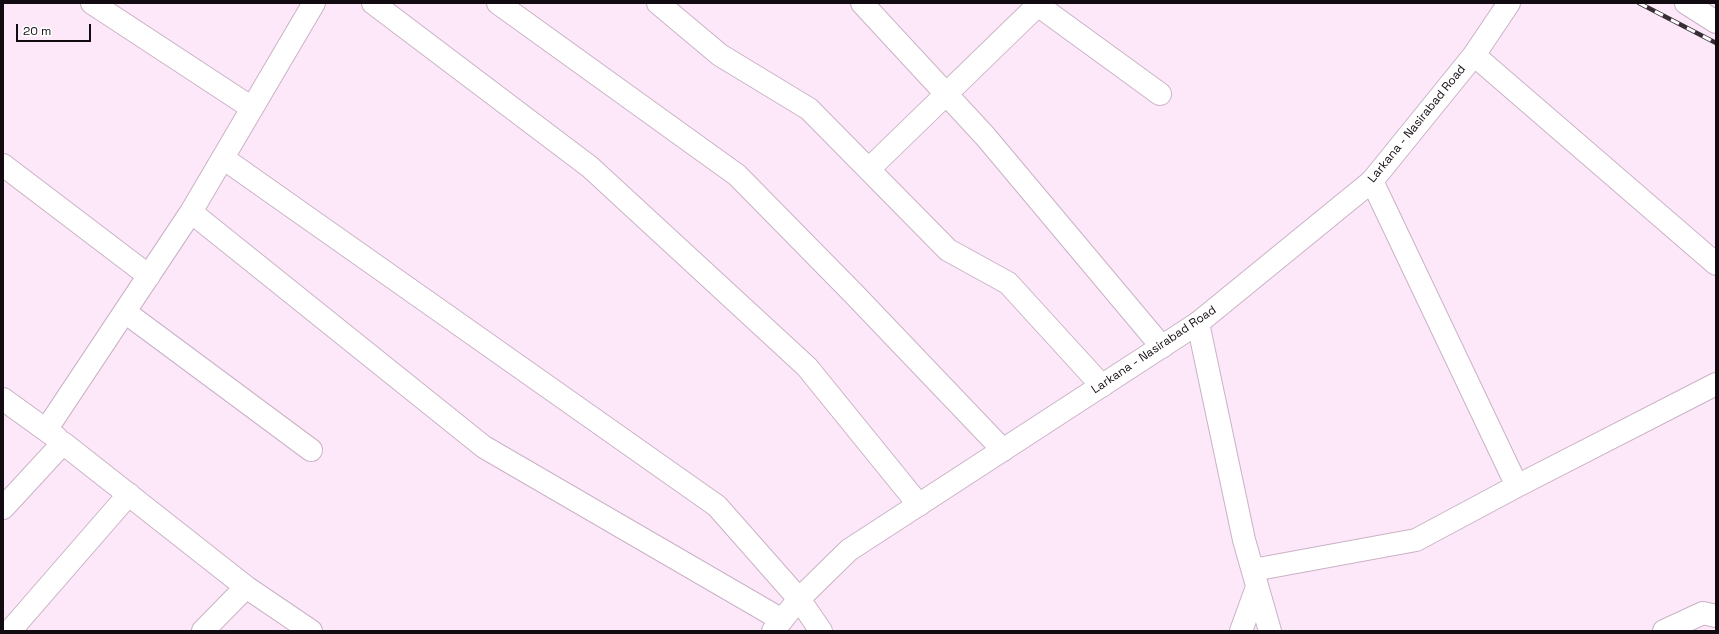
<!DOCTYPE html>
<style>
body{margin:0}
#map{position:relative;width:1719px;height:634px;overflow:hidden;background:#fde8f9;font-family:"Space Grotesk",sans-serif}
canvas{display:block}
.frame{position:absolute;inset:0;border:4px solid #130b12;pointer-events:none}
.scale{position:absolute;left:16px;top:24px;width:75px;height:18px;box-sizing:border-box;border:2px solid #130b12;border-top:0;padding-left:5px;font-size:12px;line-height:14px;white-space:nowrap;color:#130b12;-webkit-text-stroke:3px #fff;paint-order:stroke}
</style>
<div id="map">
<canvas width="1719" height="634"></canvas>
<div class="frame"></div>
<div class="scale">20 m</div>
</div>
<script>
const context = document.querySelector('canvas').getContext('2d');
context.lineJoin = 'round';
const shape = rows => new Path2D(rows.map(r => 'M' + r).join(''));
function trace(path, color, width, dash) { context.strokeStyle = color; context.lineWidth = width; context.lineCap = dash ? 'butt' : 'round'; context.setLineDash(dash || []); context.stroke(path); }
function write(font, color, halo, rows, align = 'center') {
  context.font = font + ' "Space Grotesk",sans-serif'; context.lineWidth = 4; context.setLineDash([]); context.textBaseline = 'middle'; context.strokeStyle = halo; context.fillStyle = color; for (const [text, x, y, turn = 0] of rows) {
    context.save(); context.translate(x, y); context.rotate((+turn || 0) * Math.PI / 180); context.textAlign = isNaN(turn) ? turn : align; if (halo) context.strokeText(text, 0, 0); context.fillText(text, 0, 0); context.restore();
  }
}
const minor = shape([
 [92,3,252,108],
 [373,3,590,167,807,367,919,505],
 [498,3,737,175,854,294,1003,450],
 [658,3,720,55,809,109,948,250,1008,283,1102,386],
 [862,3,985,136,1162,347],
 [1035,3,1160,94],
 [1686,3,1716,22],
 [1474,55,1716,264],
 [223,158,717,506,799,599,821,631],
 [3,165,149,276],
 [869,169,1040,3],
 [1372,181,1517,486],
 [191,212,314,3],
 [125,312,311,450],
 [1198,323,1244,540,1270,631],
 [3,399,57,438],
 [46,430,191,212,484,447,782,620],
 [3,508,63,443,246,587],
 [1253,570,1416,540,1517,486,1716,384],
 [10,631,129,494],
 [203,631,246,587,311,631],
 [1241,631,1257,587],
 [1664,631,1703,613,1716,616]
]);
const secondary = shape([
 [773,631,799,599,849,550,1198,323,1372,181,1474,55,1509,3]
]);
const rail = shape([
 [1639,3,1716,43]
]);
const streetNames = [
 ["Larkana - Nasirabad Road",1417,124,-51],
 ["Larkana - Nasirabad Road",1154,350,-34]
];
trace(minor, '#cab2c6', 24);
trace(secondary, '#cab2c6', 24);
trace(minor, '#fff', 22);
trace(secondary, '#fff', 22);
trace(rail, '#372d35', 4.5);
trace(rail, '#fff', 3, [9]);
write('12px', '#130b12', '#fff', streetNames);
</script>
